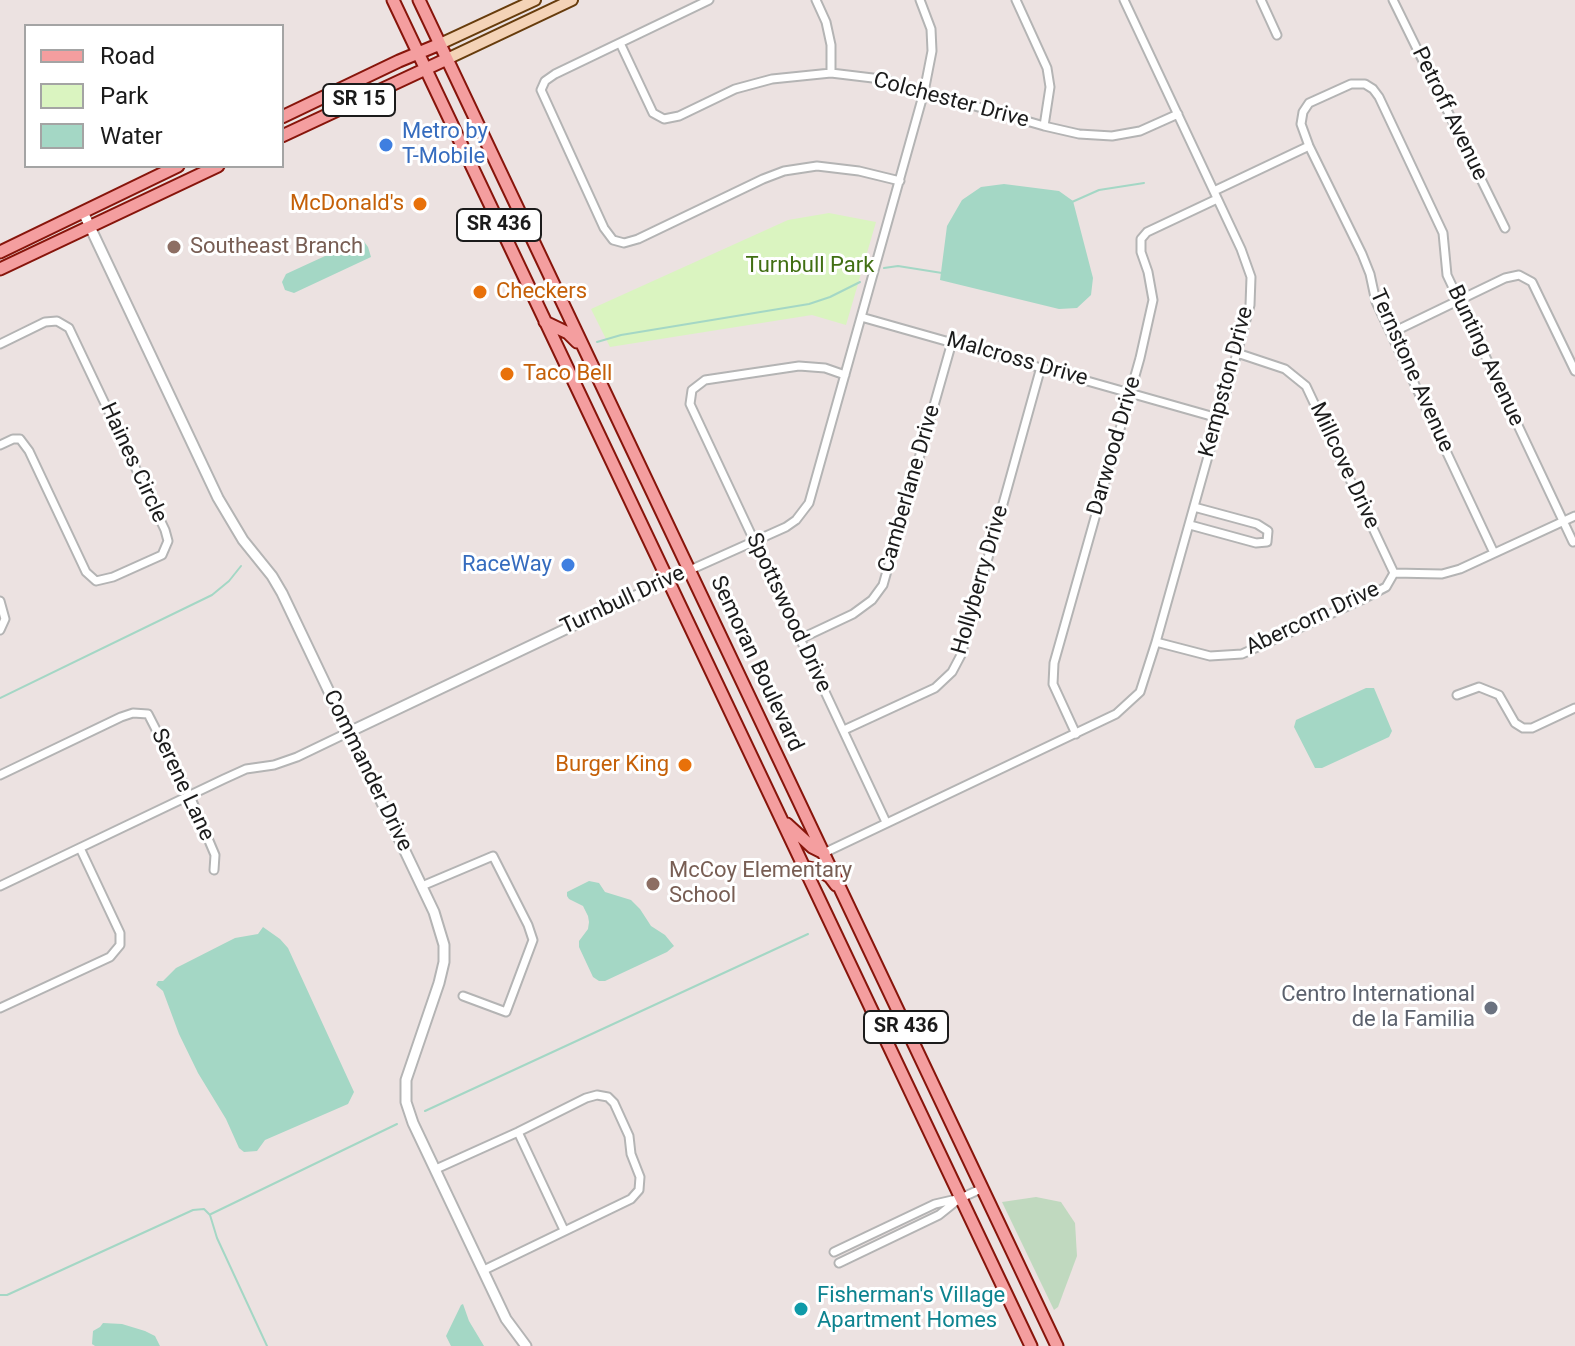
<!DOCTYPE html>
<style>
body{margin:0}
#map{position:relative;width:1575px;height:1346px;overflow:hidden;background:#ece2e1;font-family:Roboto,sans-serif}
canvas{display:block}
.legend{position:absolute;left:24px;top:24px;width:260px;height:144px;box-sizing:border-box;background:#fff;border:2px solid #a4a4a4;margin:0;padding:10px 14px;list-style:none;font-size:24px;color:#1b1b1b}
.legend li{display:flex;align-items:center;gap:16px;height:40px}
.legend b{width:40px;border:2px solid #a4a4a4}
</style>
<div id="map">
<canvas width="1575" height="1346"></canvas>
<ul class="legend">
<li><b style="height:10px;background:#f49e9f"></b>Road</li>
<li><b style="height:22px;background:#daf4c0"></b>Park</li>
<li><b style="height:22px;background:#a4d7c5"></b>Water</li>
</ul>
</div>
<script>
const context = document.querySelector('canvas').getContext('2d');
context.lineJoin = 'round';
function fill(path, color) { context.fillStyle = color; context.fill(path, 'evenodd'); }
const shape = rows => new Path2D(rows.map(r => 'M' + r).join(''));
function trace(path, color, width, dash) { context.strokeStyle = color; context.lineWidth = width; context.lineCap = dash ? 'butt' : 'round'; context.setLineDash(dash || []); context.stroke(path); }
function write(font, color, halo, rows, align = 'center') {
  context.font = font + ' Roboto,sans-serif'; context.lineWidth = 6; context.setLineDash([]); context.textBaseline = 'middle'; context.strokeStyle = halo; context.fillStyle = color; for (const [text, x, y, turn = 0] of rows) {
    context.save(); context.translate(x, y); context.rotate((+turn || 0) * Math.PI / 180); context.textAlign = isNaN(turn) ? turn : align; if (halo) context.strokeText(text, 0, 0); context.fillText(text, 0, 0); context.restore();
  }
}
const wetland = shape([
 [1036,1197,1061,1202,1075,1223,1077,1256,1058,1307,1054,1310,1002,1202]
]);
const park = shape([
 [829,213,876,222,846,325,812,315,610,347,591,309,788,220]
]);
const water = shape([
 [1004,184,1059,191,1073,201,1093,278,1091,295,1077,308,1059,309,940,280,947,226,962,200,981,187],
 [362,239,368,247,371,257,294,293,285,290,282,282,286,274],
 [1366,688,1374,688,1392,731,1389,737,1322,768,1315,768,1294,727,1296,720],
 [589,881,599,883,605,892,631,900,640,909,651,926,665,935,674,946,667,952,605,981,599,981,593,977,579,947,579,941,588,929,589,922,588,916,583,906,569,899,567,896,567,892],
 [263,927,280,939,288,948,354,1092,348,1104,265,1140,257,1151,244,1152,239,1148,226,1119,198,1073,179,1034,163,991,156,985,158,981,163,981,176,968,235,938,258,934],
 [463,1304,469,1321,484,1346,451,1346,446,1336,461,1305],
 [103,1323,122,1324,145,1331,155,1336,160,1346,95,1346,92,1344,93,1331,100,1327]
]);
const stream = shape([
 [1072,202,1099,190,1144,183],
 [884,268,898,266,942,273],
 [597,342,621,335,809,304,830,297,860,282],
 [0,698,212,595,229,581,241,566],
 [425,1111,808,934],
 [211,1214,397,1124],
 [0,1295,7,1295,193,1210,204,1209,210,1215,217,1238,267,1346]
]);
const minor = shape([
 [709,0,555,74,545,81,541,90,604,228,613,240,624,243,638,239,763,179,784,171,817,166,859,171,900,181],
 [816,0,826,22,831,45,831,73],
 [1016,0,1047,68,1050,87,1044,126],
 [1261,0,1277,35],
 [1393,0,1505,228],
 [620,43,653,113,664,119,679,116,735,89,772,79,831,73,881,79,1044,126,1079,134,1112,136,1140,131,1178,114],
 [1214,191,1309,146],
 [861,317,1218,418],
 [1391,333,1505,278,1519,275,1532,282,1575,371],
 [0,344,45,322,57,321,69,328,165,530,168,541,162,555,113,577,96,581,86,572,29,451,20,439,13,439,0,445],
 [1237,353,1285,369,1306,386,1394,573],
 [845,375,825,368,799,366,705,380,692,390,690,404,886,822],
 [1190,525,1256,543,1267,542,1268,531,1257,524,1194,507],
 [1494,553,1376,302,1370,274,1362,254,1309,146,1301,124,1303,112,1309,103,1351,84,1365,84,1373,89,1379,97,1443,233,1447,275,1573,542],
 [690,570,786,527,796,520,809,503,924,92,932,51,931,29,920,0],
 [1394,573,1442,574,1460,569,1575,516],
 [0,601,5,619,0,630],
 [800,639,853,614,872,600,883,585,952,342],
 [1156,642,1210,656,1242,654,1361,600,1386,587,1394,573],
 [1457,695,1479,687,1499,695,1515,723,1523,728,1532,728,1575,708],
 [844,730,935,688,952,672,961,655,1041,367],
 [1076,734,1053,684,1054,663,1140,358,1153,300,1148,272,1141,252,1141,239,1147,232,1217,199],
 [0,775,121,717,133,713,148,714,190,796,215,855,214,870],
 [824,853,1116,714,1140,692,1156,642,1237,353,1250,305,1251,277,1241,249,1124,0],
 [0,886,224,779,246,769,274,765,297,757,349,732],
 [422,886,493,856,528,925,533,940,506,1012,463,996],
 [0,1008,110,957,120,945,120,933,80,848],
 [518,1132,564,1230],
 [436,1169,518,1132,586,1098,597,1095,608,1097,614,1103,629,1136,631,1154,640,1177,639,1190,631,1199,484,1270],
 [834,1252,935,1204,961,1198,983,1188],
 [839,1263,939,1215,959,1199]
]);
const tertiary = shape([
 [83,212,218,498,243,540,272,576,282,593,434,912,444,945,444,962,439,983,406,1080,406,1102,413,1123,506,1319,526,1346],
 [349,732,690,570]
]);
const secondary = shape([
 [440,44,535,0],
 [447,59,572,0]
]);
const primary = shape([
 [393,0,1031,1346],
 [419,0,1057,1346],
 [282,117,399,61,440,44],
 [282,136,447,59],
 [0,252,178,166],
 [0,269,218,166],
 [545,322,568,333,577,342],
 [787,824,812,847,824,853],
 [804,867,819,870,830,877,836,885]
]);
const markers = [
 [386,145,8,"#3f7fe0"],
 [420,204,8,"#e8710a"],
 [174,247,8,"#8d6e63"],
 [480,292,8,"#e8710a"],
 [507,374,8,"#e8710a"],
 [568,565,8,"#3f7fe0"],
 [685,765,8,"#e8710a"],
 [653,884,8,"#8d6e63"],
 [1491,1008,8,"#6b7280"],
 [801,1309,8,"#0f9aa8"]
];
const shields = [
 [359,100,72],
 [499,225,84],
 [906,1027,84]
];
const shieldNames = [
 ["SR 15",359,100],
 ["SR 436",499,225],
 ["SR 436",906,1027]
];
const streetNames = [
 ["Colchester Drive",951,101,15],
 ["Petroff Avenue",1449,114,64],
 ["Bunting Avenue",1485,356,65],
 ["Malcross Drive",1017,360,16],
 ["Ternstone Avenue",1411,371,66],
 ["Kempston Drive",1227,382,-75],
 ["Darwood Drive",1115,446,-74],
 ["Haines Circle",133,463,65],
 ["Millcove Drive",1344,466,65],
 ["Camberlane Drive",910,489,-74],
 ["Hollyberry Drive",981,580,-74],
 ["Turnbull Drive",623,601,-25],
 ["Spottswood Drive",788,613,65],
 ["Abercorn Drive",1313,619,-25],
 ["Semoran Boulevard",756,664,65],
 ["Commander Drive",367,771,64],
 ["Serene Lane",182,785,65]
];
const shopNames = [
 ["Metro by",402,132],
 ["T-Mobile",402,157],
 ["RaceWay",552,565,"right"]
];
const foodNames = [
 ["McDonald's",404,204],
 ["Checkers",496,292,"left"],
 ["Taco Bell",523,374,"left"],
 ["Burger King",669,765]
];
const educationNames = [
 ["Southeast Branch",190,247],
 ["McCoy Elementary",669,871],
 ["School",669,896]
];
const parkNames = [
 ["Turnbull Park",810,266]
];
const worshipNames = [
 ["Centro International",1475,995],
 ["de la Familia",1475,1020]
];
const cultureNames = [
 ["Fisherman's Village",817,1296],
 ["Apartment Homes",817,1321]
];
fill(wetland, '#c0d9bf');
fill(park, '#daf4c0');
fill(water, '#a4d7c5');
trace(stream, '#a4d7c5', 2);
trace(minor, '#b4b4b4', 11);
trace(tertiary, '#b4b4b4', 13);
trace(secondary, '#673c0c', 14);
trace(primary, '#87150b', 15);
trace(minor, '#fff', 7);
trace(tertiary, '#fff', 9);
trace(secondary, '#f4d3b7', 10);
trace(primary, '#f49e9f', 11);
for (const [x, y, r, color] of markers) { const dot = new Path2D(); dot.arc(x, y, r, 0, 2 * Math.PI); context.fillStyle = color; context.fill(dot); trace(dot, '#fff', 3); }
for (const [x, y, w] of shields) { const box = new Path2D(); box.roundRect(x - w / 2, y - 16, w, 32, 6); context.fillStyle = '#fff'; context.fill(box); trace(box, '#1b1b1b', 2); }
write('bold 20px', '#1b1b1b', null, shieldNames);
write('22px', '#1b1b1b', '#fff', streetNames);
write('22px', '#366cbe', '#fff', shopNames, 'left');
write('22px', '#c56008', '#fff', foodNames, 'right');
write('22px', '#785e54', '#fff', educationNames, 'left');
write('22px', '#416f13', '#fff', parkNames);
write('22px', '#5b616d', '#fff', worshipNames, 'right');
write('22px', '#0d838f', '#fff', cultureNames, 'left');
</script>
